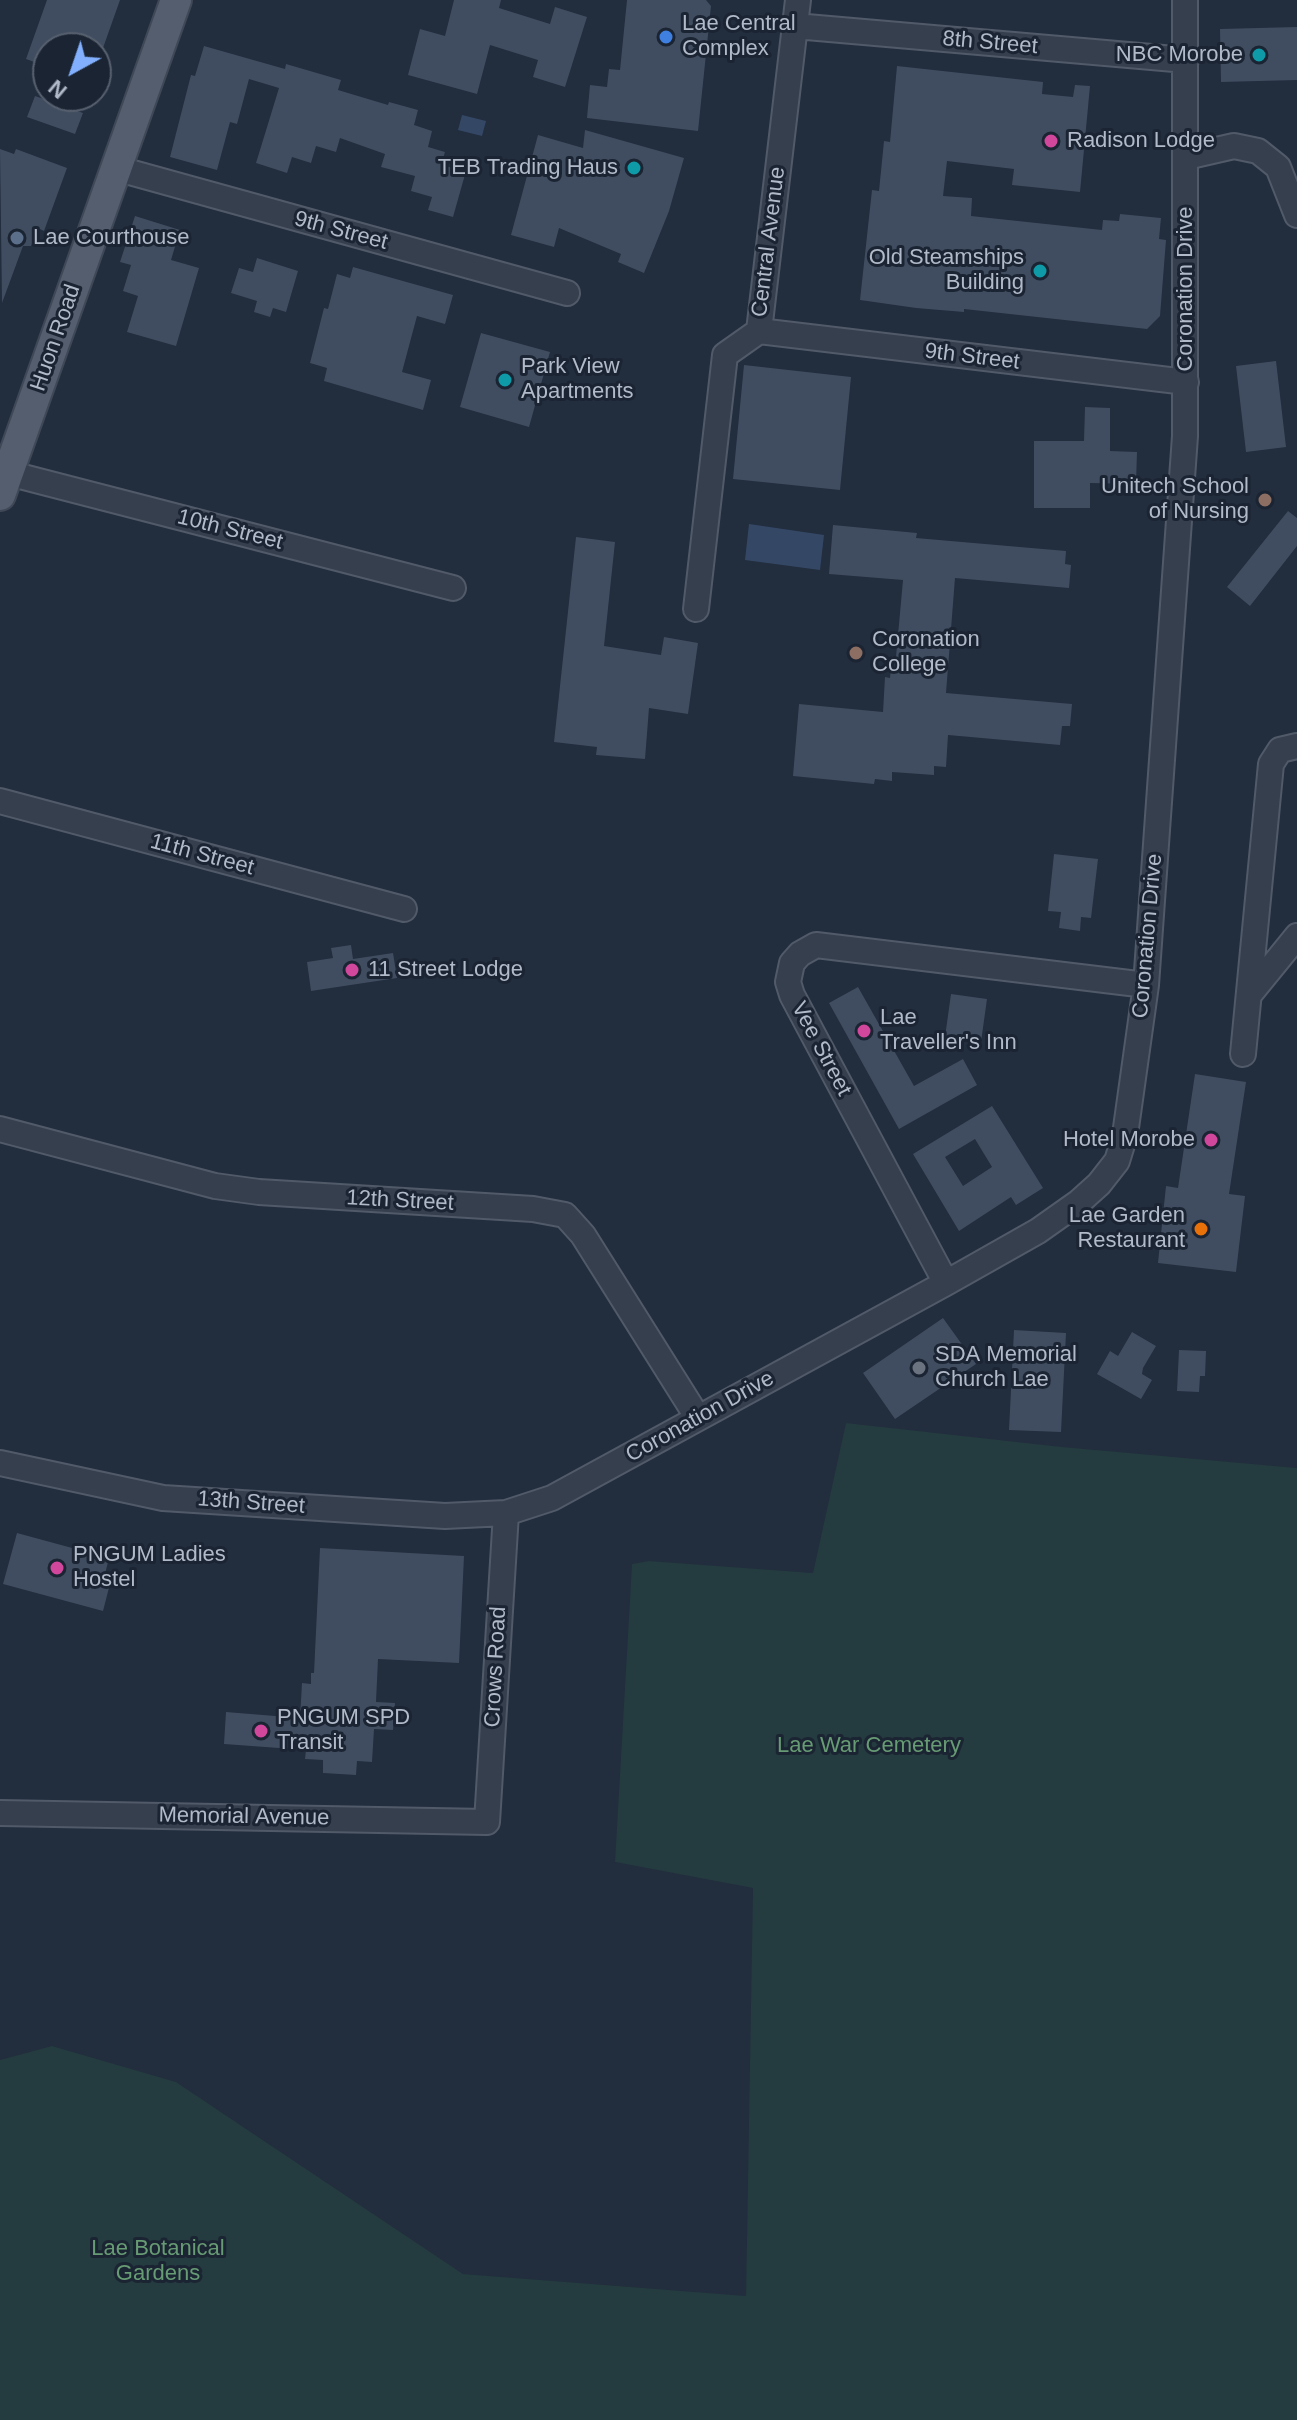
<!DOCTYPE html>
<style>
body{margin:0}
#map{position:relative;width:1297px;height:2420px;overflow:hidden;background:#222d3e;font-family:Arial,sans-serif}
canvas{display:block}
.north{position:absolute;left:32px;top:32px;width:80px;height:80px;box-sizing:border-box;background:#1b2432;border:2px solid #57606e;border-radius:50%;rotate:220deg;font-size:22px;font-weight:700;line-height:32px;text-align:center;color:#b1bac9}
.north::after{content:'';display:block;margin:auto;width:28px;height:36px;background:#82b0fe;clip-path:polygon(50% 0,100% 100%,50% 72%,0 100%)}
</style>
<div id="map">
<canvas width="1297" height="2420"></canvas>
<div class="north">N</div>
</div>
<script>
const context = document.querySelector('canvas').getContext('2d');
context.lineJoin = 'round';
function fill(path, color) { context.fillStyle = color; context.fill(path, 'evenodd'); }
const shape = rows => new Path2D(rows.map(r => 'M' + r).join(''));
function trace(path, color, width, dash) { context.strokeStyle = color; context.lineWidth = width; context.lineCap = dash ? 'butt' : 'round'; context.setLineDash(dash || []); context.stroke(path); }
function write(font, color, halo, rows, align = 'center') {
  context.font = font + ' Arial,sans-serif'; context.lineWidth = 6; context.setLineDash([]); context.textBaseline = 'middle'; context.strokeStyle = halo; context.fillStyle = color; for (const [text, x, y, turn = 0] of rows) {
    context.save(); context.translate(x, y); context.rotate((+turn || 0) * Math.PI / 180); context.textAlign = isNaN(turn) ? turn : align; if (halo) context.strokeText(text, 0, 0); context.fillText(text, 0, 0); context.restore();
  }
}
const green = shape([
 [846,1423,1062,1447,1297,1468,1297,2420,0,2420,0,2060,52,2046,176,2082,463,2274,746,2296,753,1888,615,1862,632,1564,649,1561,813,1573]
]);
const water = shape([
 [462,115,486,121,482,136,458,130],
 [749,524,824,535,820,570,745,560]
]);
const building = shape([
 [47,0,120,0,103,48,48,48,48,67,26,59],
 [454,0,501,0,499,8,550,24,555,7,587,17,565,87,533,77,538,60,490,45,477,94,408,75,420,29,445,36],
 [627,0,706,0,711,6,698,131,587,118,590,85,607,87,609,69,620,70],
 [1297,27,1297,80,1221,82,1220,29],
 [204,46,285,69,286,64,341,80,338,90,388,105,389,102,418,110,414,125,432,131,428,147,445,152,441,165,466,171,453,217,428,210,432,197,411,191,415,176,381,167,385,154,340,138,336,152,316,146,311,163,292,157,287,173,256,163,279,88,249,79,237,124,230,122,217,170,170,157,191,75,195,76],
 [897,66,1043,82,1042,94,1073,97,1075,85,1090,86,1080,192,1012,185,1014,169,947,161,943,196,972,198,971,216,1102,230,1103,220,1119,221,1120,214,1161,218,1159,239,1166,240,1160,316,1147,329,964,309,964,312,916,308,860,300,872,190,879,191,884,141,890,142],
 [35,96,83,113,75,134,27,117],
 [585,130,684,158,669,211,644,273,618,262,621,254,559,228,554,247,511,235,538,135,583,148],
 [0,149,14,154,16,149,67,168,44,231,38,228,31,246,23,246,2,303],
 [135,216,180,230,171,260,199,268,176,346,127,332,138,296,123,291,131,265,120,262],
 [257,258,298,271,286,312,273,308,270,317,254,312,257,301,231,293,239,268,253,272],
 [353,267,453,295,445,324,417,316,402,372,431,380,423,410,324,381,327,368,310,363,324,308,328,309,337,274,350,278],
 [481,333,550,352,529,427,460,407],
 [1276,361,1286,447,1246,452,1236,366],
 [744,365,851,377,840,490,733,479],
 [1085,407,1110,408,1110,451,1137,452,1136,484,1090,483,1090,508,1034,508,1034,441,1084,441],
 [1288,511,1297,518,1297,546,1250,606,1227,587],
 [833,525,917,533,916,538,1066,551,1065,564,1071,565,1069,588,955,578,946,693,1072,704,1070,726,1062,726,1060,745,948,735,946,767,934,766,934,775,892,772,892,781,875,779,874,784,793,776,799,704,883,712,885,677,890,678,892,656,896,657,903,580,829,574],
 [576,537,615,542,604,646,661,655,664,637,698,643,688,714,649,708,645,759,596,755,597,747,554,742],
 [1054,854,1098,859,1091,918,1081,917,1080,931,1059,928,1061,912,1048,911],
 [351,945,353,959,393,953,397,978,311,991,307,962,333,958,331,948],
 [858,987,914,1086,963,1059,977,1085,899,1129,829,1003],
 [951,994,987,999,981,1042,945,1037],
 [1195,1074,1246,1082,1229,1194,1245,1196,1236,1272,1158,1263,1166,1186,1178,1188],
 [992,1106,1043,1188,1016,1205,1011,1197,959,1231,913,1154],
 [975,1139,992,1167,963,1186,945,1157],
 [943,1318,976,1364,895,1419,863,1373],
 [1014,1330,1066,1333,1061,1432,1009,1430],
 [1132,1332,1156,1346,1143,1368,1142,1374,1152,1380,1141,1399,1097,1374,1110,1351,1118,1356],
 [1179,1350,1206,1351,1205,1376,1200,1376,1199,1392,1177,1391],
 [17,1533,109,1558,104,1578,111,1580,103,1611,3,1584],
 [320,1548,464,1556,459,1663,378,1659,376,1702,395,1703,393,1730,374,1729,372,1762,357,1761,356,1775,323,1773,323,1760,305,1759,306,1750,224,1744,226,1712,300,1718,302,1683,311,1684,311,1673,314,1673]
]);
const minor = shape([
 [795,26,1186,60],
 [1186,157,1234,146,1258,151,1278,167,1297,215],
 [115,168,567,293],
 [759,331,1186,382],
 [8,473,453,588],
 [696,609,725,355,759,331,798,0],
 [0,801,404,909],
 [1249,995,1297,936],
 [1243,1054,1271,764,1280,750,1297,746],
 [0,1129,215,1186,259,1192,533,1209,565,1215,583,1235,698,1418],
 [946,1283,792,995,788,982,792,963,800,954,816,945,1146,985],
 [0,1463,163,1498,445,1516,506,1513,552,1498,946,1283,1038,1231,1079,1202,1099,1184,1117,1161,1125,1135,1146,985,1185,436,1185,0],
 [0,1813,487,1822,506,1513]
]);
const major = shape([
 [0,495,176,0]
]);
const markers = [
 [666,37,8,"#3f7fe0"],
 [1259,55,8,"#0f9aa8"],
 [1051,141,8,"#d1479c"],
 [634,168,8,"#0f9aa8"],
 [17,238,8,"#5c6f8a"],
 [1040,271,8,"#0f9aa8"],
 [505,380,8,"#0f9aa8"],
 [1265,500,8,"#8d6e63"],
 [856,653,8,"#8d6e63"],
 [352,970,8,"#d1479c"],
 [864,1031,8,"#d1479c"],
 [1211,1140,8,"#d1479c"],
 [1201,1229,8,"#e8710a"],
 [919,1368,8,"#6b7280"],
 [57,1568,8,"#d1479c"],
 [261,1731,8,"#d1479c"]
];
const poiNames = [
 ["Lae Central",682,24],
 ["Complex",682,49],
 ["NBC Morobe",1243,55,"right"],
 ["Radison Lodge",1067,141],
 ["TEB Trading Haus",618,168,"right"],
 ["Lae Courthouse",33,238],
 ["Old Steamships",1024,258,"right"],
 ["Building",1024,283,"right"],
 ["Park View",521,367],
 ["Apartments",521,392],
 ["Unitech School",1249,487,"right"],
 ["of Nursing",1249,512,"right"],
 ["Coronation",872,640],
 ["College",872,665],
 ["11 Street Lodge",368,970],
 ["Lae",880,1018],
 ["Traveller's Inn",880,1043],
 ["Hotel Morobe",1195,1140,"right"],
 ["Lae Garden",1185,1216,"right"],
 ["Restaurant",1185,1241,"right"],
 ["SDA Memorial",935,1355],
 ["Church Lae",935,1380],
 ["PNGUM Ladies",73,1555],
 ["Hostel",73,1580],
 ["PNGUM SPD",277,1718],
 ["Transit",277,1743]
];
const streetNames = [
 ["8th Street",990,43,5],
 ["9th Street",341,231,15],
 ["Central Avenue",769,242,-83],
 ["Coronation Drive",1186,289,-90],
 ["Huon Road",56,338,-71],
 ["9th Street",972,357,7],
 ["10th Street",230,530,14],
 ["11th Street",202,855,15],
 ["Coronation Drive",1148,936,-85],
 ["Vee Street",821,1049,62],
 ["12th Street",400,1201,3],
 ["Coronation Drive",700,1417,-29],
 ["13th Street",251,1503,4],
 ["Crows Road",496,1667,-87],
 ["Memorial Avenue",244,1817,1]
];
const parkNames = [
 ["Lae War Cemetery",869,1746],
 ["Lae Botanical",158,2249],
 ["Gardens",158,2274]
];
fill(green, '#243b3f');
fill(water, '#344866');
fill(building, '#404d60');
trace(minor, '#515a68', 28);
trace(major, '#3f4856', 34);
trace(minor, '#363f4e', 24);
trace(major, '#545e6e', 30);
for (const [x, y, r, color] of markers) { const dot = new Path2D(); dot.arc(x, y, r, 0, 2 * Math.PI); context.fillStyle = color; context.fill(dot); trace(dot, '#1b2432', 3); }
write('22px', '#b1bac9', '#1b2432', poiNames, 'left');
write('22px', '#b1bac9', '#1b2432', streetNames);
write('22px', '#679b74', '#1b2432', parkNames);
</script>
